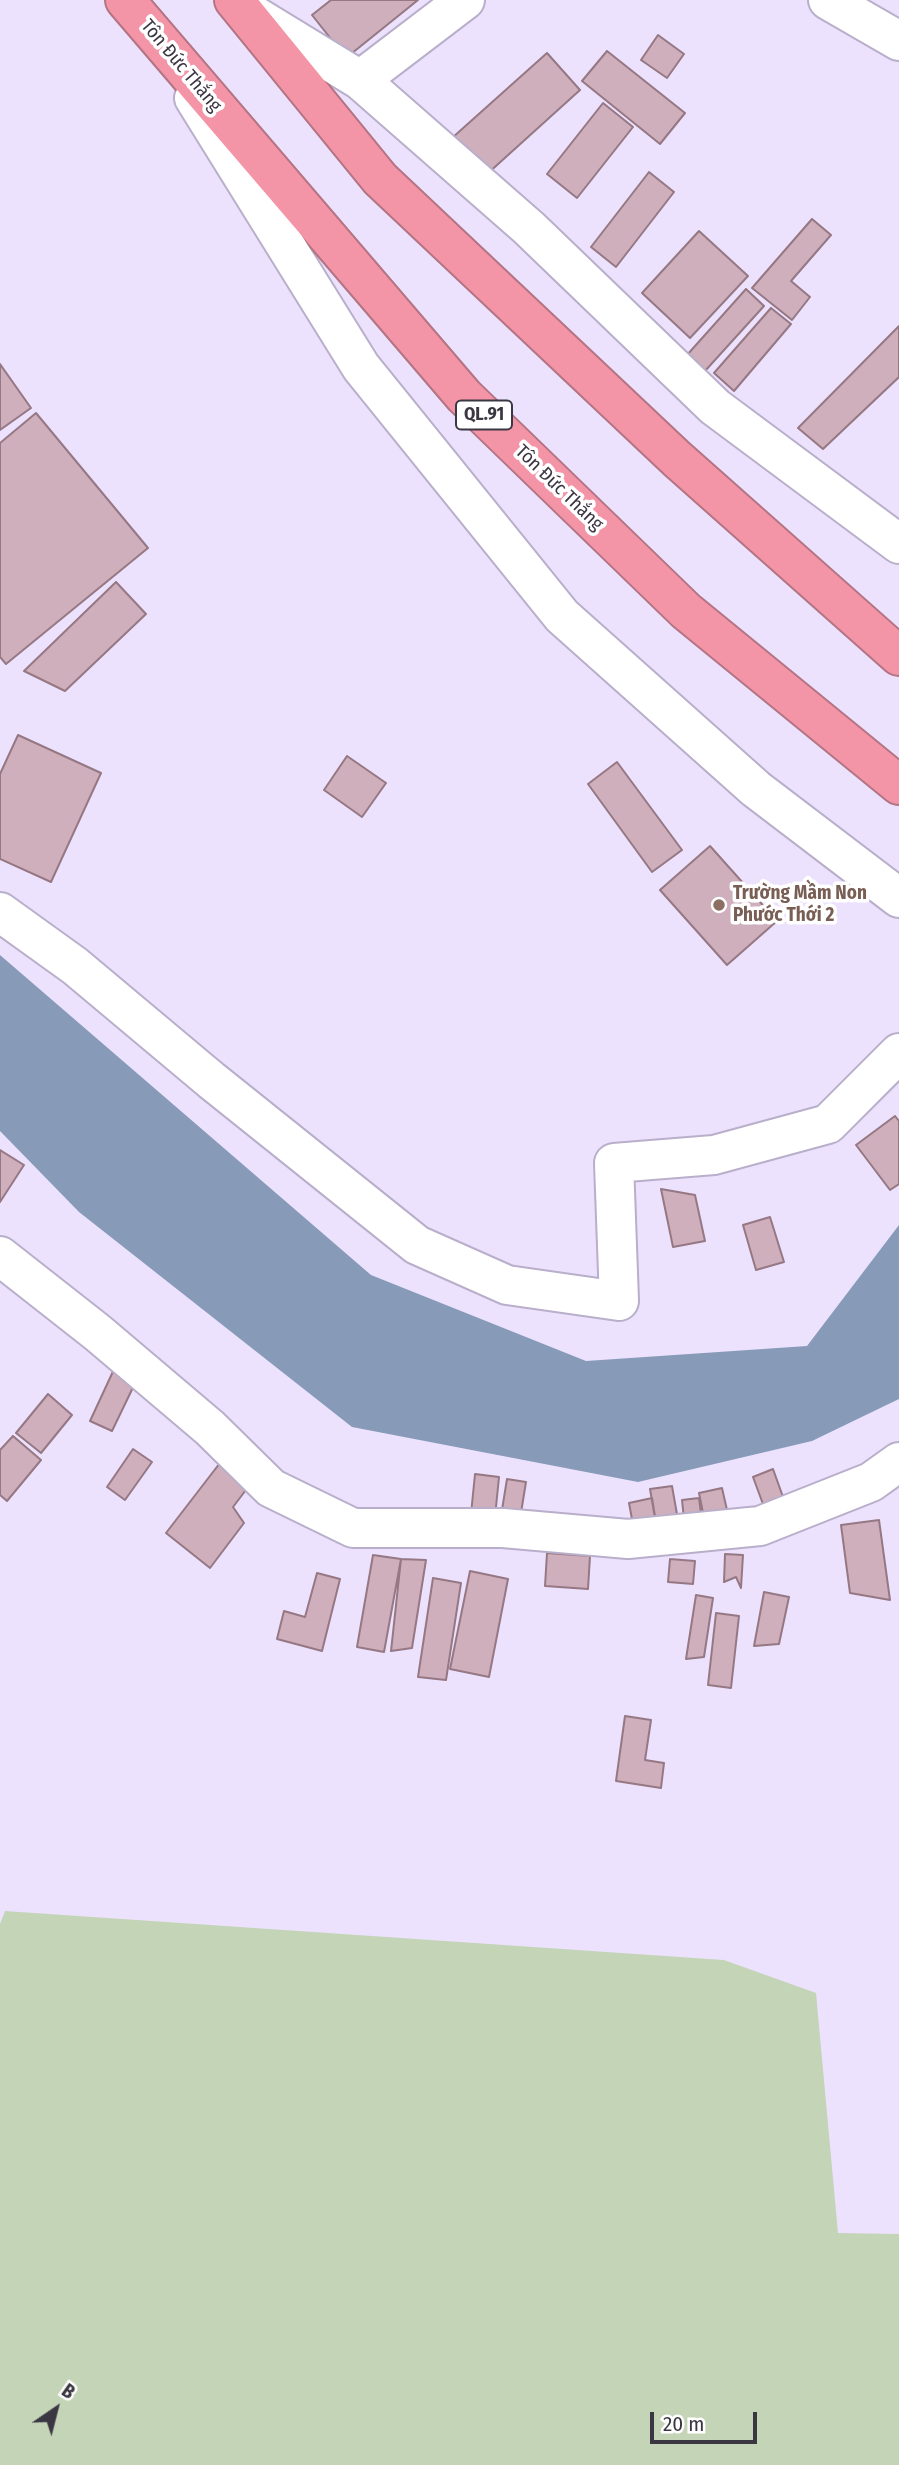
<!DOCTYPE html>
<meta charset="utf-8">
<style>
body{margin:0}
#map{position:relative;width:899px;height:2465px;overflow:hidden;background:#ede2fe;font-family:"Fira Sans Condensed",sans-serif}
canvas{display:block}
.north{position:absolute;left:21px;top:2374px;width:70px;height:70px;-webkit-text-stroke:5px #fff;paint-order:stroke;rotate:35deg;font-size:19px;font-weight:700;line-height:28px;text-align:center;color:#3b3742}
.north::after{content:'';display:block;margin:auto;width:24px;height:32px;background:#3b3742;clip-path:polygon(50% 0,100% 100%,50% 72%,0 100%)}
.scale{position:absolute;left:650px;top:2412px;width:107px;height:32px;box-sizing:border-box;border:4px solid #3b3742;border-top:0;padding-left:9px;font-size:21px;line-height:24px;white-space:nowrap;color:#3b3742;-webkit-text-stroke:5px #fff;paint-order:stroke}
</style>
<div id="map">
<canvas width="899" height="2465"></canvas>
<div class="north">B</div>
<div class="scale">20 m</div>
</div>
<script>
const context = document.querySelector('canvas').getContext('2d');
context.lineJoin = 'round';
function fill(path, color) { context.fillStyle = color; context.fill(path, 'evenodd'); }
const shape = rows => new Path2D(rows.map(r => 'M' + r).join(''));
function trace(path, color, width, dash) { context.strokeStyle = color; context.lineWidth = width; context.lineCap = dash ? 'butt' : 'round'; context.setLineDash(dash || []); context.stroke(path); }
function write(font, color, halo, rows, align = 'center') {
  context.font = font + ' "Fira Sans Condensed",sans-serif'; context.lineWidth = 7; context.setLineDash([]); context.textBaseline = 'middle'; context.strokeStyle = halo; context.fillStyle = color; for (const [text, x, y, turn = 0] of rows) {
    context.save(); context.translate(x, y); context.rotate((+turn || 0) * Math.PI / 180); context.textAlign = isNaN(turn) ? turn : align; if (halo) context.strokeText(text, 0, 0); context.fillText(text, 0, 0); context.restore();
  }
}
const green = shape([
 [5,1911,724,1960,816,1993,838,2233,899,2234,899,2465,0,2465,0,1924]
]);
const water = shape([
 [0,955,371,1275,586,1361,807,1346,899,1225,899,1399,812,1441,638,1482,352,1427,79,1212,0,1131]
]);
const building = shape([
 [331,0,418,0,346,58,312,15,331,0],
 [658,35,684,54,667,78,641,60,658,35],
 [607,51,685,113,660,144,582,81,607,51],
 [547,53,580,90,486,175,452,138,547,53],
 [603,103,633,127,577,198,547,174,603,103],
 [649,172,674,192,616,267,591,247,649,172],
 [812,219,831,235,791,281,810,297,792,320,752,288,812,219],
 [699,231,748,276,690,338,642,293,699,231],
 [746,289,764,306,705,371,687,355,746,289],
 [771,308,791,324,734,391,714,373,771,308],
 [899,326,899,377,823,449,798,428,899,326],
 [0,364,31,408,0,430,0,364],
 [36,413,148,548,6,664,0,657,0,443,36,413],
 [116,582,146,614,65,691,24,671,116,582],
 [18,735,101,773,51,882,0,859,0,774,18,735],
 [347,756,386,783,362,817,324,790,347,756],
 [617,762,682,850,652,872,588,784,617,762],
 [710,846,777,921,727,965,660,890,710,846],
 [895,1116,899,1121,899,1184,890,1190,856,1145,895,1116],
 [0,1150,24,1165,0,1202,0,1150],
 [661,1189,695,1195,705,1241,673,1247,661,1189],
 [770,1217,784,1262,756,1270,743,1225,770,1217],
 [116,1365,139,1375,112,1431,90,1421,116,1365],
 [48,1394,72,1415,41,1453,16,1433,48,1394],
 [13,1436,41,1460,7,1501,0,1495,0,1450,13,1436],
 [133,1449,152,1462,125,1500,107,1487,133,1449],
 [223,1459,252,1482,233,1507,244,1523,210,1568,166,1533,223,1459],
 [773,1469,787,1508,767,1515,753,1477,773,1469],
 [475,1474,499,1477,495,1517,471,1514,475,1474],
 [507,1479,526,1482,520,1519,501,1516,507,1479],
 [672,1486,681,1537,659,1541,650,1489,672,1486],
 [722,1488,732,1532,708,1537,699,1493,722,1488],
 [652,1498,659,1541,636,1541,629,1503,652,1498],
 [699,1498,704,1537,686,1539,682,1500,699,1498],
 [879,1520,890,1600,850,1593,841,1525,879,1520],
 [547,1553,590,1556,588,1589,545,1586,547,1553],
 [725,1554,743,1555,741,1588,736,1577,724,1582,725,1554],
 [373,1555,401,1559,384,1652,357,1647,373,1555],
 [401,1559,426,1560,412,1648,391,1651,401,1559],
 [670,1559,695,1561,693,1584,668,1582,670,1559],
 [470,1571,508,1579,489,1677,450,1669,470,1571],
 [317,1573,340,1579,322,1651,277,1639,284,1611,305,1617,317,1573],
 [433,1578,461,1583,446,1680,418,1677,433,1578],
 [764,1592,789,1597,779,1644,754,1646,764,1592],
 [696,1595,713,1598,704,1657,686,1659,696,1595],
 [716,1613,739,1616,731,1688,708,1685,716,1613],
 [625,1716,651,1720,645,1760,664,1763,661,1788,616,1781,625,1716]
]);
const minor = shape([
 [828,0,899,41],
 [244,9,360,80,529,228,715,407,899,544],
 [360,80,465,0],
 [194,98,361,367,562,616,756,789,899,898],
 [0,912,75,966,211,1080,417,1245,507,1285,619,1301,614,1163,714,1155,828,1124,899,1053],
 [0,1256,98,1333,210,1428,271,1488,353,1528,503,1528,628,1539,760,1526,871,1482,899,1462]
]);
const highway = shape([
 [125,0,464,396,686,611,899,785],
 [234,0,380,179,677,459,899,656]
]);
const markers = [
 [719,905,7,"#8d6e63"]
];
const shields = [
 [484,415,56]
];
const shieldNames = [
 ["QL.91",484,415]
];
const streetNames = [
 ["Tôn Đức Thắng",181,66,50],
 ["Tôn Đức Thắng",559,488,44]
];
const educationNames = [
 ["Trường Mầm Non",733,894],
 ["Phước Thới 2",733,916]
];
fill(green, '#c4d4b7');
fill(water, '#879bb8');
fill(building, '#ceafbb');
trace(building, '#957883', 2);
trace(minor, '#b9afca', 42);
trace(highway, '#b37484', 42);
trace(minor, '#fff', 38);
trace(highway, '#f495a7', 38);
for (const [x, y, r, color] of markers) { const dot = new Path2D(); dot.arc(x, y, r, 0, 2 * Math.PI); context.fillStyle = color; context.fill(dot); trace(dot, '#fff', 2.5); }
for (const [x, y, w] of shields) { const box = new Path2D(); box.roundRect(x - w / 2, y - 14.5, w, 29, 5); context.fillStyle = '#fff'; context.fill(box); trace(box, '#3b3742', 2); }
write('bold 18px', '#3b3742', null, shieldNames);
write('19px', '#3b3742', '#fff', streetNames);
write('bold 19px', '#785e54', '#fff', educationNames, 'left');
</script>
